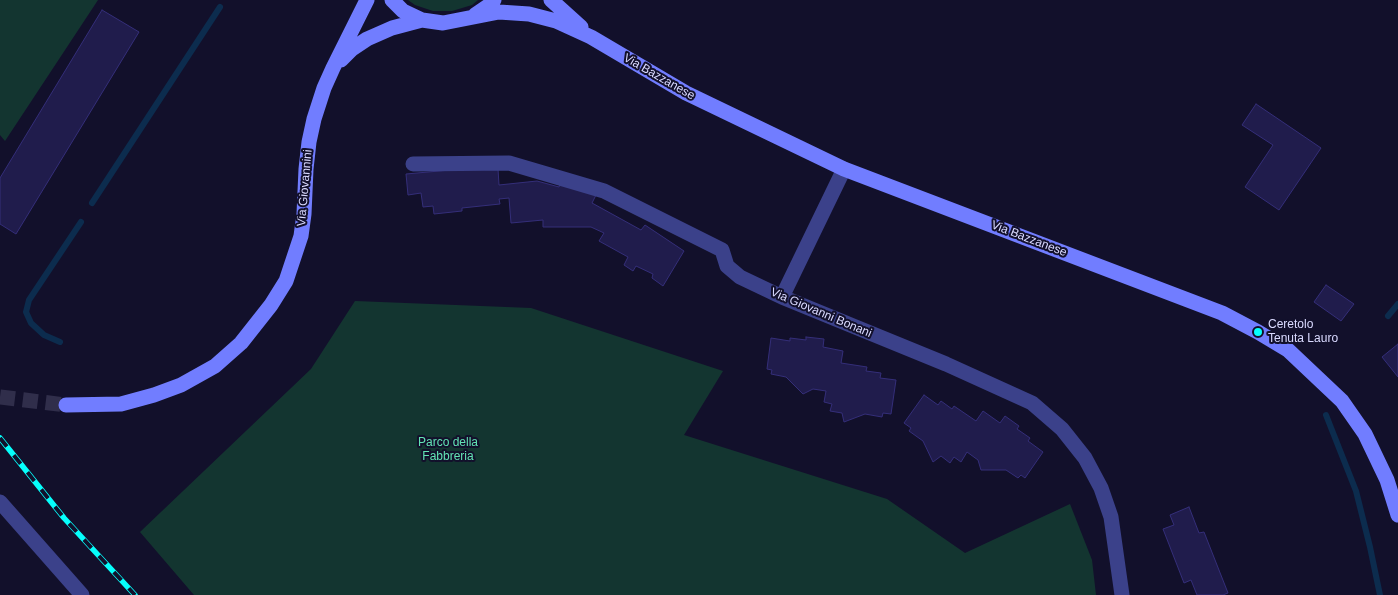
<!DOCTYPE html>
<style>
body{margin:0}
canvas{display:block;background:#12102b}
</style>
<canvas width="1398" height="595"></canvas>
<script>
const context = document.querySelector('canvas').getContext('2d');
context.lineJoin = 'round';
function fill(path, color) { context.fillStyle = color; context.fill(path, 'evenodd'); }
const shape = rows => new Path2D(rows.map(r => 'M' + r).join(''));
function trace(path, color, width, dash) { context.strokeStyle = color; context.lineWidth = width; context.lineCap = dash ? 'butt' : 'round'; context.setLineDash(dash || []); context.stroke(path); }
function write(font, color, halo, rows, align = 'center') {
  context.font = font + ' Arial,sans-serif'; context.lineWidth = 4; context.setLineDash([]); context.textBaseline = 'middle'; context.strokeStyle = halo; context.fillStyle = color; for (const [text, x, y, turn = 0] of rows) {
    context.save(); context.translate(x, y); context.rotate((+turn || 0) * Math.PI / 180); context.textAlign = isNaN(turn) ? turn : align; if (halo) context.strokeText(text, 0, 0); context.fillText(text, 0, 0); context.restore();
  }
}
const green = shape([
 [0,0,98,0,5,141,0,135],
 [408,0,478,0,472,5,452,11,433,11,415,5],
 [355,301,531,308,723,371,684,435,887,499,965,553,1070,504,1092,560,1096,595,194,595,140,532,311,369]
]);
const stream = shape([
 [92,203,220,7],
 [1388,316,1398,304],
 [60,342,44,335,31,323,26,312,29,300,81,222],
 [1326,415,1356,491,1370,547,1380,595]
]);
const building = shape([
 [102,10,139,32,16,234,0,224,0,178,102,10],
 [1256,104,1321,148,1279,210,1245,187,1273,145,1242,125,1256,104],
 [484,167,498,169,499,185,537,181,559,187,561,181,596,195,592,203,641,230,645,225,684,251,663,286,652,278,653,274,636,266,633,271,624,265,628,257,599,241,604,233,591,227,543,227,543,220,511,223,509,198,499,199,500,204,462,208,462,211,434,214,433,206,423,207,421,193,408,195,406,174,484,167],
 [1326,285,1354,304,1341,321,1314,302,1326,285],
 [806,337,824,339,823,347,843,351,841,363,867,367,866,371,881,373,880,378,896,380,891,414,883,413,882,417,865,414,844,422,842,413,830,411,832,404,824,402,826,391,813,389,803,394,786,377,771,374,772,370,767,369,771,338,790,341,790,338,806,340,806,337],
 [1398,344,1398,377,1382,357,1398,344],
 [924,395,938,405,941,401,952,409,954,406,976,421,983,411,1000,423,1005,416,1019,426,1017,429,1030,438,1028,441,1043,452,1025,478,1021,475,1018,478,1006,470,981,470,978,460,967,452,961,462,954,457,950,463,941,456,933,462,923,441,909,431,911,428,904,423,924,395],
 [1189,507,1199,533,1204,532,1228,593,1223,595,1197,595,1191,580,1184,583,1163,529,1174,525,1170,515,1189,507]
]);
const secondaryTunnel = shape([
 [0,397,66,405]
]);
const street = shape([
 [413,164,509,163,604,191,722,250,727,266,740,277,782,297,946,364,1032,403,1062,429,1085,458,1101,488,1111,517,1122,595],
 [782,297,844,169],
 [0,502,82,595]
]);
const secondary = shape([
 [392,0,403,11,422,20,443,23,499,12,529,14,556,21,591,37,686,93,844,169,1222,313,1258,332,1288,350,1342,401,1365,434,1387,480,1398,515],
 [551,0,581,27],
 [475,15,491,4,494,0],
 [341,60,352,49,367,39,392,28,422,20],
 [66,405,121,404,154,395,181,385,215,366,241,343,271,305,286,281,301,236,304,214,306,169,309,142,314,119,324,88,333,68,367,0]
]);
const rail = shape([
 [0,438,64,518,135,595]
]);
const markers = [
 [1258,332,5,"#06fffc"]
];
const streetNames = [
 ["Via Bazzanese",659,77,30],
 ["Via Giovannini",305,188,-85],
 ["Via Bazzanese",1029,239,21],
 ["Via Giovanni Bonani",821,313,23]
];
const poiNames = [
 ["Ceretolo",1268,325],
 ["Tenuta Lauro",1268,339]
];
const parkNames = [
 ["Parco della",448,443],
 ["Fabbreria",448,457]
];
fill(green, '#133530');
trace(stream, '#0c2c4e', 6);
fill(building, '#201c4c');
trace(building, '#342e79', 1);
trace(secondaryTunnel, '#302e4b', 15, [15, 8]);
trace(street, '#3b418a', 15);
trace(secondary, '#717dff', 15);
trace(rail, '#06fffc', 5.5);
trace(rail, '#12102b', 4, [11]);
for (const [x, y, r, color] of markers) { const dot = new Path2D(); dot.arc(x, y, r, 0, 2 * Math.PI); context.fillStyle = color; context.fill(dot); trace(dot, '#12102b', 2); }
write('12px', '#dadaff', '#12102b', streetNames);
write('12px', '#dadaff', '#12102b', poiNames, 'left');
write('12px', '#62e3b4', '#12102b', parkNames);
</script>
